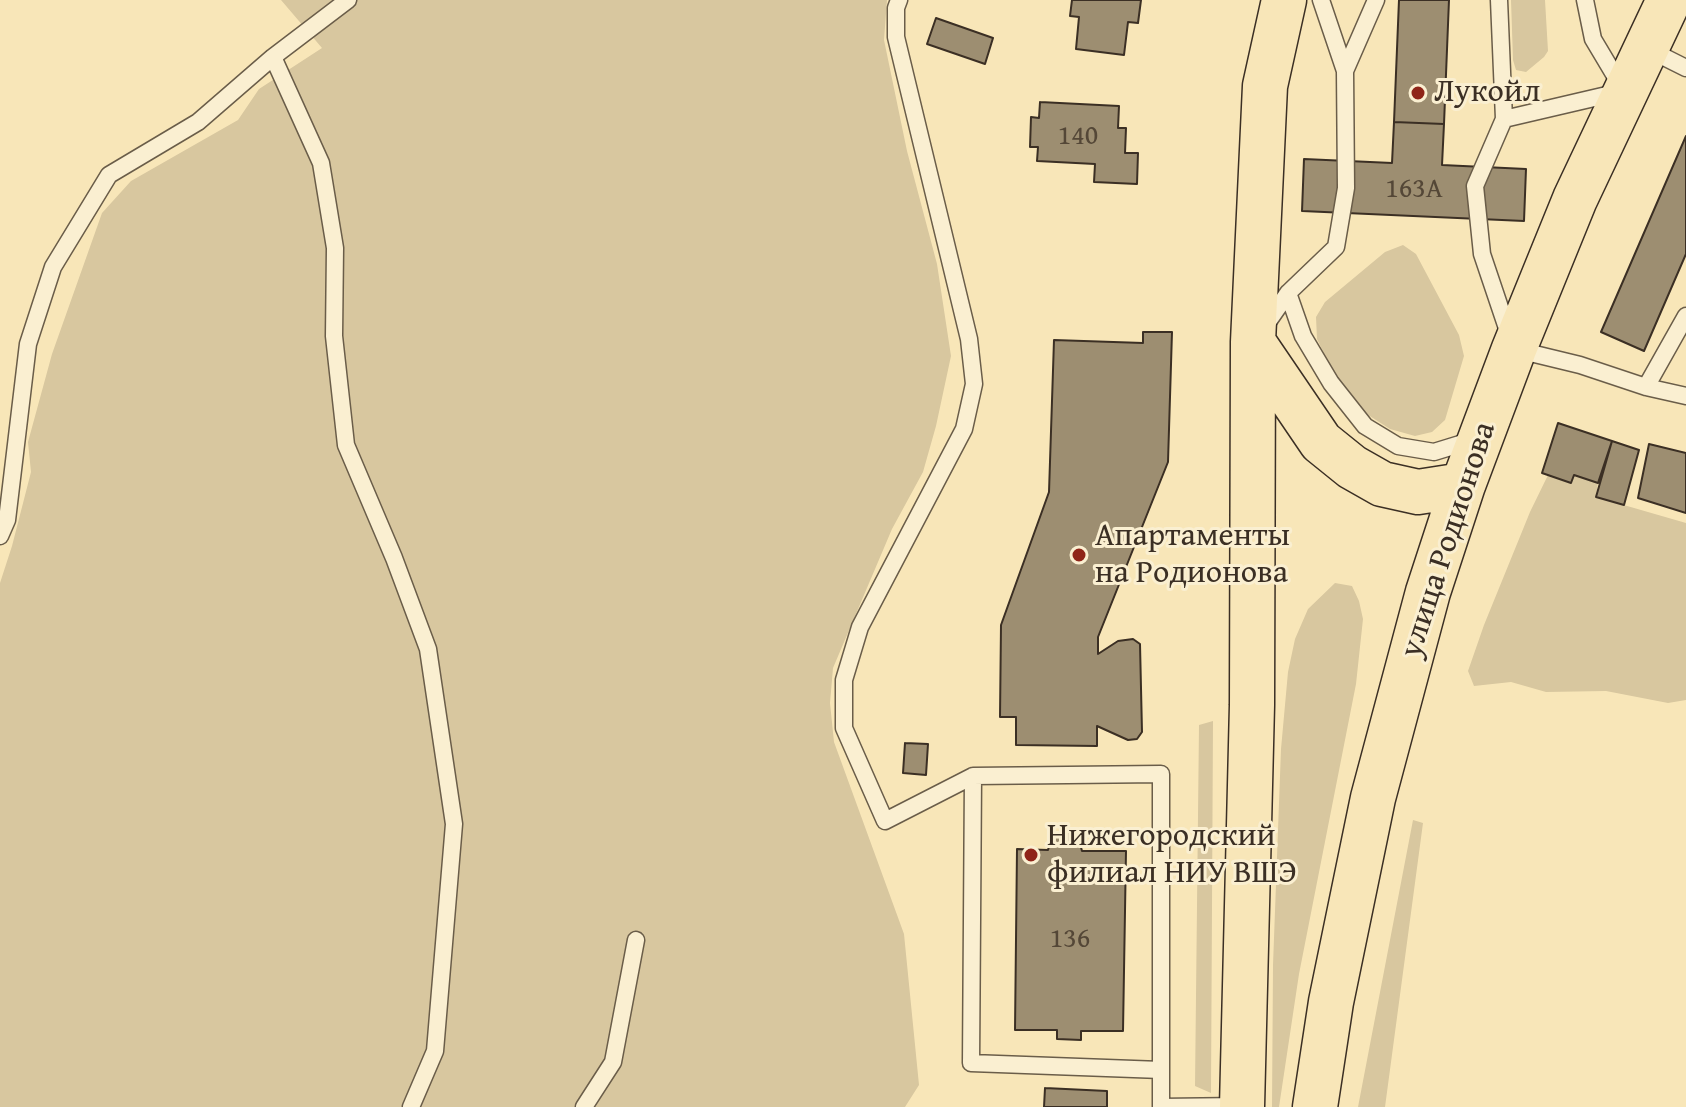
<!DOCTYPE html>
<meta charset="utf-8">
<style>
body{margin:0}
canvas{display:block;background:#f8e6b8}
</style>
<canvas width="1686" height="1107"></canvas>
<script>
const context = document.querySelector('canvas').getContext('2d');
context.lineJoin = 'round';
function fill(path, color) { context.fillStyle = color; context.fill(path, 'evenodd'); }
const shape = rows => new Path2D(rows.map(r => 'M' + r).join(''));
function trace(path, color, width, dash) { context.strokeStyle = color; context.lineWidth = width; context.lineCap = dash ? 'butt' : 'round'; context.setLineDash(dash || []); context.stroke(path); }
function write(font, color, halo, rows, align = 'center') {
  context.font = font + ' "Gentium Book Plus",serif'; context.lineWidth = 6; context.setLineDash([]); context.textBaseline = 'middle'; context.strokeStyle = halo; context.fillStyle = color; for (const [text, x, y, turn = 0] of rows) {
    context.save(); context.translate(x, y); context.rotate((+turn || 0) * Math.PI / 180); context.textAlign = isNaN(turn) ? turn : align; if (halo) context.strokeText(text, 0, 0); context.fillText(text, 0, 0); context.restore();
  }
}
const green = shape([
 [281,0,887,0,884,40,907,151,937,264,951,356,936,426,923,472,892,529,833,668,830,703,834,742,904,934,919,1085,905,1107,0,1107,0,583,12,546,31,472,28,442,52,354,102,213,131,181,238,120,259,89,322,48],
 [1511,0,1545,0,1548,51,1544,57,1526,72,1516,70,1513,60],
 [1403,245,1416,254,1459,335,1464,356,1445,420,1432,432,1415,436,1390,429,1362,411,1339,384,1317,339,1316,317,1325,302,1385,252],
 [1548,475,1574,475,1598,483,1596,497,1686,523,1686,700,1668,703,1606,691,1546,692,1511,682,1474,686,1468,671,1484,625,1530,512],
 [1335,583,1352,586,1359,601,1363,619,1356,684,1299,974,1279,1107,1272,1107,1273,965,1281,749,1288,672,1295,639,1308,609],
 [1213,721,1211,1093,1195,1086,1199,725],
 [1413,820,1423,823,1385,1107,1358,1107]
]);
const building = shape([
 [1072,0,1141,0,1138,23,1128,22,1124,55,1076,49,1079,17,1070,16,1072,0],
 [1399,0,1449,0,1444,124,1394,122,1399,0],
 [936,18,993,38,985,64,927,44,936,18],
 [1040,102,1119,106,1118,128,1126,128,1125,153,1138,153,1137,184,1094,182,1095,164,1037,161,1038,147,1030,147,1031,117,1039,118,1040,102],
 [1394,122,1444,124,1442,165,1526,169,1524,221,1302,211,1304,159,1392,163,1394,122],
 [1686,136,1686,254,1644,351,1601,332,1686,136],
 [1143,332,1172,332,1168,462,1098,637,1098,654,1118,641,1133,639,1140,644,1142,732,1137,739,1128,740,1097,726,1097,746,1016,745,1016,717,1000,717,1001,625,1049,492,1054,340,1143,343,1143,332],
 [1558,423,1612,441,1598,483,1574,475,1571,483,1542,473,1558,423],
 [1612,441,1639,450,1624,505,1596,497,1612,441],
 [1649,444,1686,453,1686,513,1638,498,1649,444],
 [905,743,928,744,926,775,903,773,905,743],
 [1066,831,1079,840,1082,851,1126,851,1123,1031,1081,1031,1081,1040,1057,1039,1057,1030,1015,1030,1017,849,1048,850,1051,839,1060,832,1066,831],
 [1045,1088,1107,1091,1107,1107,1044,1107,1045,1088]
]);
const service = shape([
 [899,0,896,8,896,37,969,339,974,384,964,429,860,627,844,680,844,728,885,821,973,776],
 [1499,0,1504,119],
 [1585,0,1593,39,1624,91,1504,119,1475,186,1482,254,1514,349,1580,365,1646,387,1686,396],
 [1648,49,1686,68],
 [273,57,321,163,335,248,334,336,346,445,394,558,428,649,454,824,435,1051,411,1107],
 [1345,71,1376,0],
 [1288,293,1303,336,1331,383,1365,426,1398,446,1434,452,1473,440],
 [1265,326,1288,293,1336,247,1346,188,1345,71,1321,0],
 [1646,387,1686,316],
 [0,536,7,520,28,344,53,267,109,175,198,122,273,57,348,0],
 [1161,1106,1161,774,973,776,971,1063,1161,1070],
 [584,1107,613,1062,636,940],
 [1161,1107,1242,1106]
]);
const primary = shape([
 [1253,342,1321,442,1352,467,1382,484,1418,492,1463,485],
 [1242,1107,1252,705,1253,342,1265,86,1284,0],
 [1315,1107,1331,1002,1373,798,1428,592,1463,485,1514,349,1575,199,1669,0]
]);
const markers = [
 [1418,93,8,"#8f2418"],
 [1079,555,8,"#8f2418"],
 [1031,855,8,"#8f2418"]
];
const numberNames = [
 ["140",1078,137],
 ["163А",1414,190],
 ["136",1070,940]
];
const poiNames = [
 ["Лукойл",1434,93],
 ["Апартаменты",1095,537],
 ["на Родионова",1095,574],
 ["Нижегородский",1047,837],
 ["филиал НИУ ВШЭ",1047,874]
];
const streetNames = [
 ["улица Родионова",1449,540,-72]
];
fill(green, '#d8c79f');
fill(building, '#9d8e71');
trace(building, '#3b2f24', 2);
trace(service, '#6a5d49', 19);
trace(primary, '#3b2f24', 47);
trace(service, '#faefd1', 16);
trace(primary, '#f8e6b8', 44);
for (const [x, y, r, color] of markers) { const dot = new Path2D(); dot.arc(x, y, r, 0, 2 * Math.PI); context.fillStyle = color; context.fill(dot); trace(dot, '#faefd1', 3); }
write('28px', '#544737', null, numberNames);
write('32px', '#3b2f24', '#faefd1', poiNames, 'left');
write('32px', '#3b2f24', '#faefd1', streetNames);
</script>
